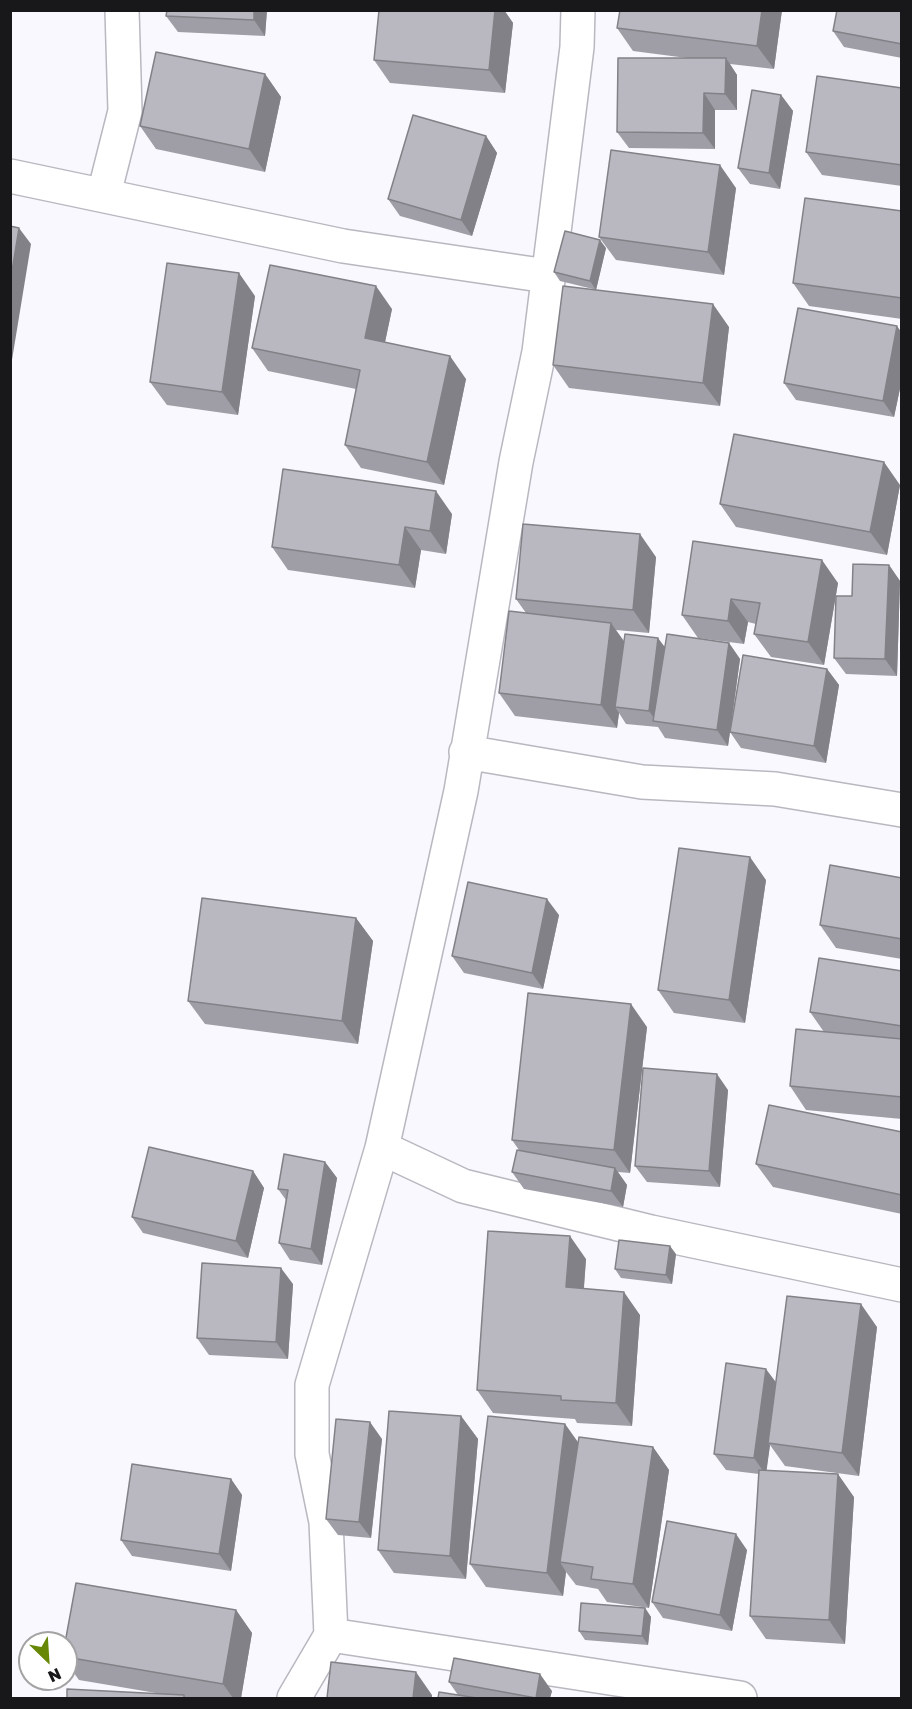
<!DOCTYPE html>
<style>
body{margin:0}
#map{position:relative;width:912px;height:1709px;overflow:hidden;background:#f8f8fe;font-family:"Golos Text",sans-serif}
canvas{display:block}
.frame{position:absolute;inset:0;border:12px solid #18181b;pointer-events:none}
.north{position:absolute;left:18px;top:1631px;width:60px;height:60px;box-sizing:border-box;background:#fff;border:2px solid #a3a3a4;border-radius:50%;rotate:155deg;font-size:16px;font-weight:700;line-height:24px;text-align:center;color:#18181b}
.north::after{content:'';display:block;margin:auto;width:21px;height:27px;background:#678807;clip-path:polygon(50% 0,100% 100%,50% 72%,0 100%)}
</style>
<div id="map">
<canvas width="912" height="1709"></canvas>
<div class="frame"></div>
<div class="north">N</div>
</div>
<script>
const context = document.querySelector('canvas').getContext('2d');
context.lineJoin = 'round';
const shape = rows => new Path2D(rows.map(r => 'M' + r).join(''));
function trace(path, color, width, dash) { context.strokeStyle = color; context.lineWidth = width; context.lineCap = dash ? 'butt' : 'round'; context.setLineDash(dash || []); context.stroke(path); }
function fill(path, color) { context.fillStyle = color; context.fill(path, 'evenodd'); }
const minor = shape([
 [10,176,343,246,547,276],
 [104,194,125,111,122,10],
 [466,752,642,782,775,789,902,810],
 [382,1148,463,1186,651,1232,902,1285],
 [331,1635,740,1698],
 [294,1698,331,1635,326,1522,312,1454,312,1385,382,1148,461,791,516,462,539,352,577,47,578,10]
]);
const wall = shape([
 [267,10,265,36,178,32,166,16],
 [379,10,504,10,513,23,505,93,390,83,374,60],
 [782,10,774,69,730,64,737,75,737,110,715,110,715,149,629,148,617,132,687,58,633,51,617,28],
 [902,10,902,58,844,47,833,31],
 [265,74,281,97,265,172,156,149,140,126],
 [902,88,902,186,822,175,806,152],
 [781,95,793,111,780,189,750,184,738,168],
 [486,136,497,153,472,236,400,216,388,199],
 [736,188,724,275,616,260,599,237],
 [902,211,902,319,809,306,793,283],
 [606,248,596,290,729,327,720,406,569,388,553,365,593,289,560,281,554,272],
 [255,296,238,415,167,405,150,382],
 [392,309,385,342,466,379,444,485,361,468,345,445,356,389,268,371,252,348],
 [902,333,902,379,894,417,796,400,784,383],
 [900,485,887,555,736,527,720,504],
 [452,514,446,554,421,550,415,588,288,570,272,547],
 [693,541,838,583,824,665,771,657,754,634,756,624,748,622,744,644,698,638,682,615],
 [656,557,649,633,616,630,624,641,665,646,729,643,740,659,732,719,827,669,839,685,826,763,741,748,730,732,728,746,665,738,658,727,626,724,619,713,617,728,515,716,499,693,526,613,516,599],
 [889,565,900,581,897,676,846,674,834,658],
 [902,878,902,959,836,948,820,925],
 [766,880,745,1023,674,1013,658,990],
 [559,915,543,989,464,973,452,956],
 [356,918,373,941,358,1044,205,1024,188,1001],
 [902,971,902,1119,806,1110,790,1086,824,1032,810,1012],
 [647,1027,630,1173,618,1172,627,1185,623,1207,524,1189,512,1172,519,1150,512,1140],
 [728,1090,720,1187,647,1182,635,1166],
 [902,1132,902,1214,773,1187,756,1164],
 [325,1162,337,1178,322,1265,290,1260,279,1243,286,1200,278,1189],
 [253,1171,264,1188,248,1258,143,1233,132,1217],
 [676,1254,672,1284,621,1278,615,1269],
 [586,1259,584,1288,640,1315,632,1426,577,1423,575,1419,493,1413,477,1390],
 [293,1284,288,1359,209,1355,197,1338],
 [877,1327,859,1476,785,1466,770,1445,766,1471,854,1497,845,1644,766,1639,750,1616,759,1474,726,1470,714,1454,776,1383],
 [461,1416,478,1439,466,1579,394,1573,378,1550],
 [565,1424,578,1442,653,1447,669,1470,649,1608,607,1602,598,1589,576,1585,566,1572,563,1596,486,1587,470,1564],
 [382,1439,371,1538,338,1535,326,1519],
 [231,1479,242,1495,231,1571,132,1556,121,1540],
 [747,1550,732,1631,663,1618,652,1602],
 [645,1608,651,1617,648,1645,585,1640,579,1631],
 [236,1610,252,1633,241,1698,67,1698,162,1694,79,1680,66,1662,66,1643],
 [449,1682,552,1691,550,1698,438,1698,458,1695]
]);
const shadedWall = shape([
 [254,10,267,10,265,36,254,20],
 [495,10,504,10,513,23,505,93,489,70],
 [762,10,782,10,774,69,757,46],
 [726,58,737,75,737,110,725,94],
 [265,74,281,97,265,172,249,149],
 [704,93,715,110,715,149,703,133],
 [781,95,793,111,780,189,769,173],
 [486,136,497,153,472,236,461,220],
 [720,165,736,188,724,275,708,252],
 [19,228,31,244,10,372,10,283],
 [600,240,606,248,596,290,590,281],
 [239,273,255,296,238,415,222,392],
 [376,286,392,309,381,361,365,338],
 [713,304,729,327,720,406,703,383],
 [897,326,902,333,902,379,894,417,883,401],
 [450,356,466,379,444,485,427,462],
 [884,462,900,485,887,555,870,532],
 [436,491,452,514,446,554,430,531],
 [405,527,421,550,415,588,399,565],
 [640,534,656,557,649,633,633,610],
 [822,560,838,583,824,665,808,642],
 [889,565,900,581,897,676,885,659],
 [731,599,748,622,744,644,728,621],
 [611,623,627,646,615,707,619,713,617,728,601,705],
 [658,638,670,654,656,721,649,711],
 [729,643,740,659,728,746,717,730],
 [827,669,839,685,826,763,814,746],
 [750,857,766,880,745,1023,729,1000],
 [547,899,559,915,543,989,532,973],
 [356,918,373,941,358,1044,342,1021],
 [631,1004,647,1027,630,1173,614,1150],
 [717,1074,728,1090,720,1187,709,1171],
 [325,1162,337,1178,322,1265,311,1249],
 [615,1168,627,1185,623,1207,611,1191],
 [253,1171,264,1188,248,1258,236,1241],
 [570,1236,586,1259,582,1310,566,1287],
 [670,1246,676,1254,672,1284,666,1275],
 [281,1268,293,1284,288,1359,276,1342],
 [624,1292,640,1315,632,1426,616,1403],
 [861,1304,877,1327,859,1476,842,1453],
 [766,1369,778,1385,768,1443,770,1445,766,1475,754,1458],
 [461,1416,478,1439,466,1579,450,1556],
 [370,1422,382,1439,371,1538,359,1522],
 [565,1424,581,1447,560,1562,566,1572,563,1596,547,1573],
 [653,1447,669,1470,649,1608,633,1584],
 [838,1474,854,1497,845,1644,829,1620],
 [231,1479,242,1495,231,1571,219,1554],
 [736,1534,747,1550,732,1631,720,1615],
 [645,1608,651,1617,648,1645,642,1636],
 [236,1610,252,1633,241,1698,233,1698,223,1684],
 [416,1672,432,1695,432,1698,413,1698],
 [540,1674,552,1691,550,1698,536,1698]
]);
const building = shape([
 [167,10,254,10,254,20,166,16,167,10],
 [379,10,495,10,489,70,374,60,379,10],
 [620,10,762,10,757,46,617,28,620,10],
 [837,10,902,10,902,44,833,31,837,10],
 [156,52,265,74,249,149,140,126,156,52],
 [618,58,726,58,725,94,704,93,703,133,617,132,618,58],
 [817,76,902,88,902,165,806,152,817,76],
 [752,90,781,95,769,173,738,168,752,90],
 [413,115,486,136,461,220,388,199,413,115],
 [611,150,720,165,708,252,599,237,611,150],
 [805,198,902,211,902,298,793,283,805,198],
 [10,226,19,228,10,283,10,226],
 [565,231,600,240,590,281,554,272,565,231],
 [167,263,239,273,222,392,150,382,167,263],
 [270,265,376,286,365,338,450,356,427,462,345,445,360,370,252,348,270,265],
 [563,286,713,304,703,383,553,365,563,286],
 [798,308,897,326,883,401,784,383,798,308],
 [734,434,884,462,870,532,720,504,734,434],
 [283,469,436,491,430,531,405,527,399,565,272,547,283,469],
 [523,524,640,534,633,610,516,599,523,524],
 [693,541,822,560,808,642,754,634,760,603,731,599,728,621,682,615,693,541],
 [853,564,889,565,885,659,834,658,836,596,852,596,853,564],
 [509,611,611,623,601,705,499,693,509,611],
 [625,634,658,638,649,711,615,707,625,634],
 [667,634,729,643,717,730,653,721,667,634],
 [743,655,827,669,814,746,730,732,743,655],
 [679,848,750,857,729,1000,658,990,679,848],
 [830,865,902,878,902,939,820,925,830,865],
 [468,882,547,899,532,973,452,956,468,882],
 [202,898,356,918,342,1021,188,1001,202,898],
 [819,958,902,971,902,1026,810,1012,819,958],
 [528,993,631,1004,614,1150,512,1140,528,993],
 [796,1029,902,1039,902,1097,790,1086,796,1029],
 [643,1068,717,1074,709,1171,635,1166,643,1068],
 [769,1105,902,1132,902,1195,756,1164,769,1105],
 [149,1147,253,1171,236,1241,132,1217,149,1147],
 [517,1150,615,1168,611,1191,512,1172,517,1150],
 [284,1154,325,1162,311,1249,279,1243,288,1190,278,1189,284,1154],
 [488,1231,570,1236,566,1287,624,1292,616,1403,561,1400,561,1396,477,1390,488,1231],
 [619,1240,670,1246,666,1275,615,1269,619,1240],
 [202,1263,281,1268,276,1342,197,1338,202,1263],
 [787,1296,861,1304,842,1453,768,1443,787,1296],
 [726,1363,766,1369,754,1458,714,1454,726,1363],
 [389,1411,461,1416,450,1556,378,1550,389,1411],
 [488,1416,565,1424,547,1573,470,1564,488,1416],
 [336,1419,370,1422,359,1522,326,1519,336,1419],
 [579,1437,653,1447,633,1584,591,1579,593,1567,560,1562,579,1437],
 [132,1464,231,1479,219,1554,121,1540,132,1464],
 [759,1470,838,1474,829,1620,750,1616,759,1470],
 [667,1521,736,1534,720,1615,652,1602,667,1521],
 [76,1583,236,1610,223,1684,66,1657,66,1643,65,1643,76,1583],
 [581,1603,645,1608,642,1636,579,1631,581,1603],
 [454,1658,540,1674,536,1698,449,1682,454,1658],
 [331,1662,416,1672,413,1698,327,1698,331,1662],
 [67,1689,184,1695,184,1698,67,1698,67,1689],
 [439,1692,477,1698,438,1698,439,1692]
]);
trace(minor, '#b9b8c1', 36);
trace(minor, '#fff', 33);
fill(wall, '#9f9ea6');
fill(shadedWall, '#828187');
fill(building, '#b9b8c1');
trace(building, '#828187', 1.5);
</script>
